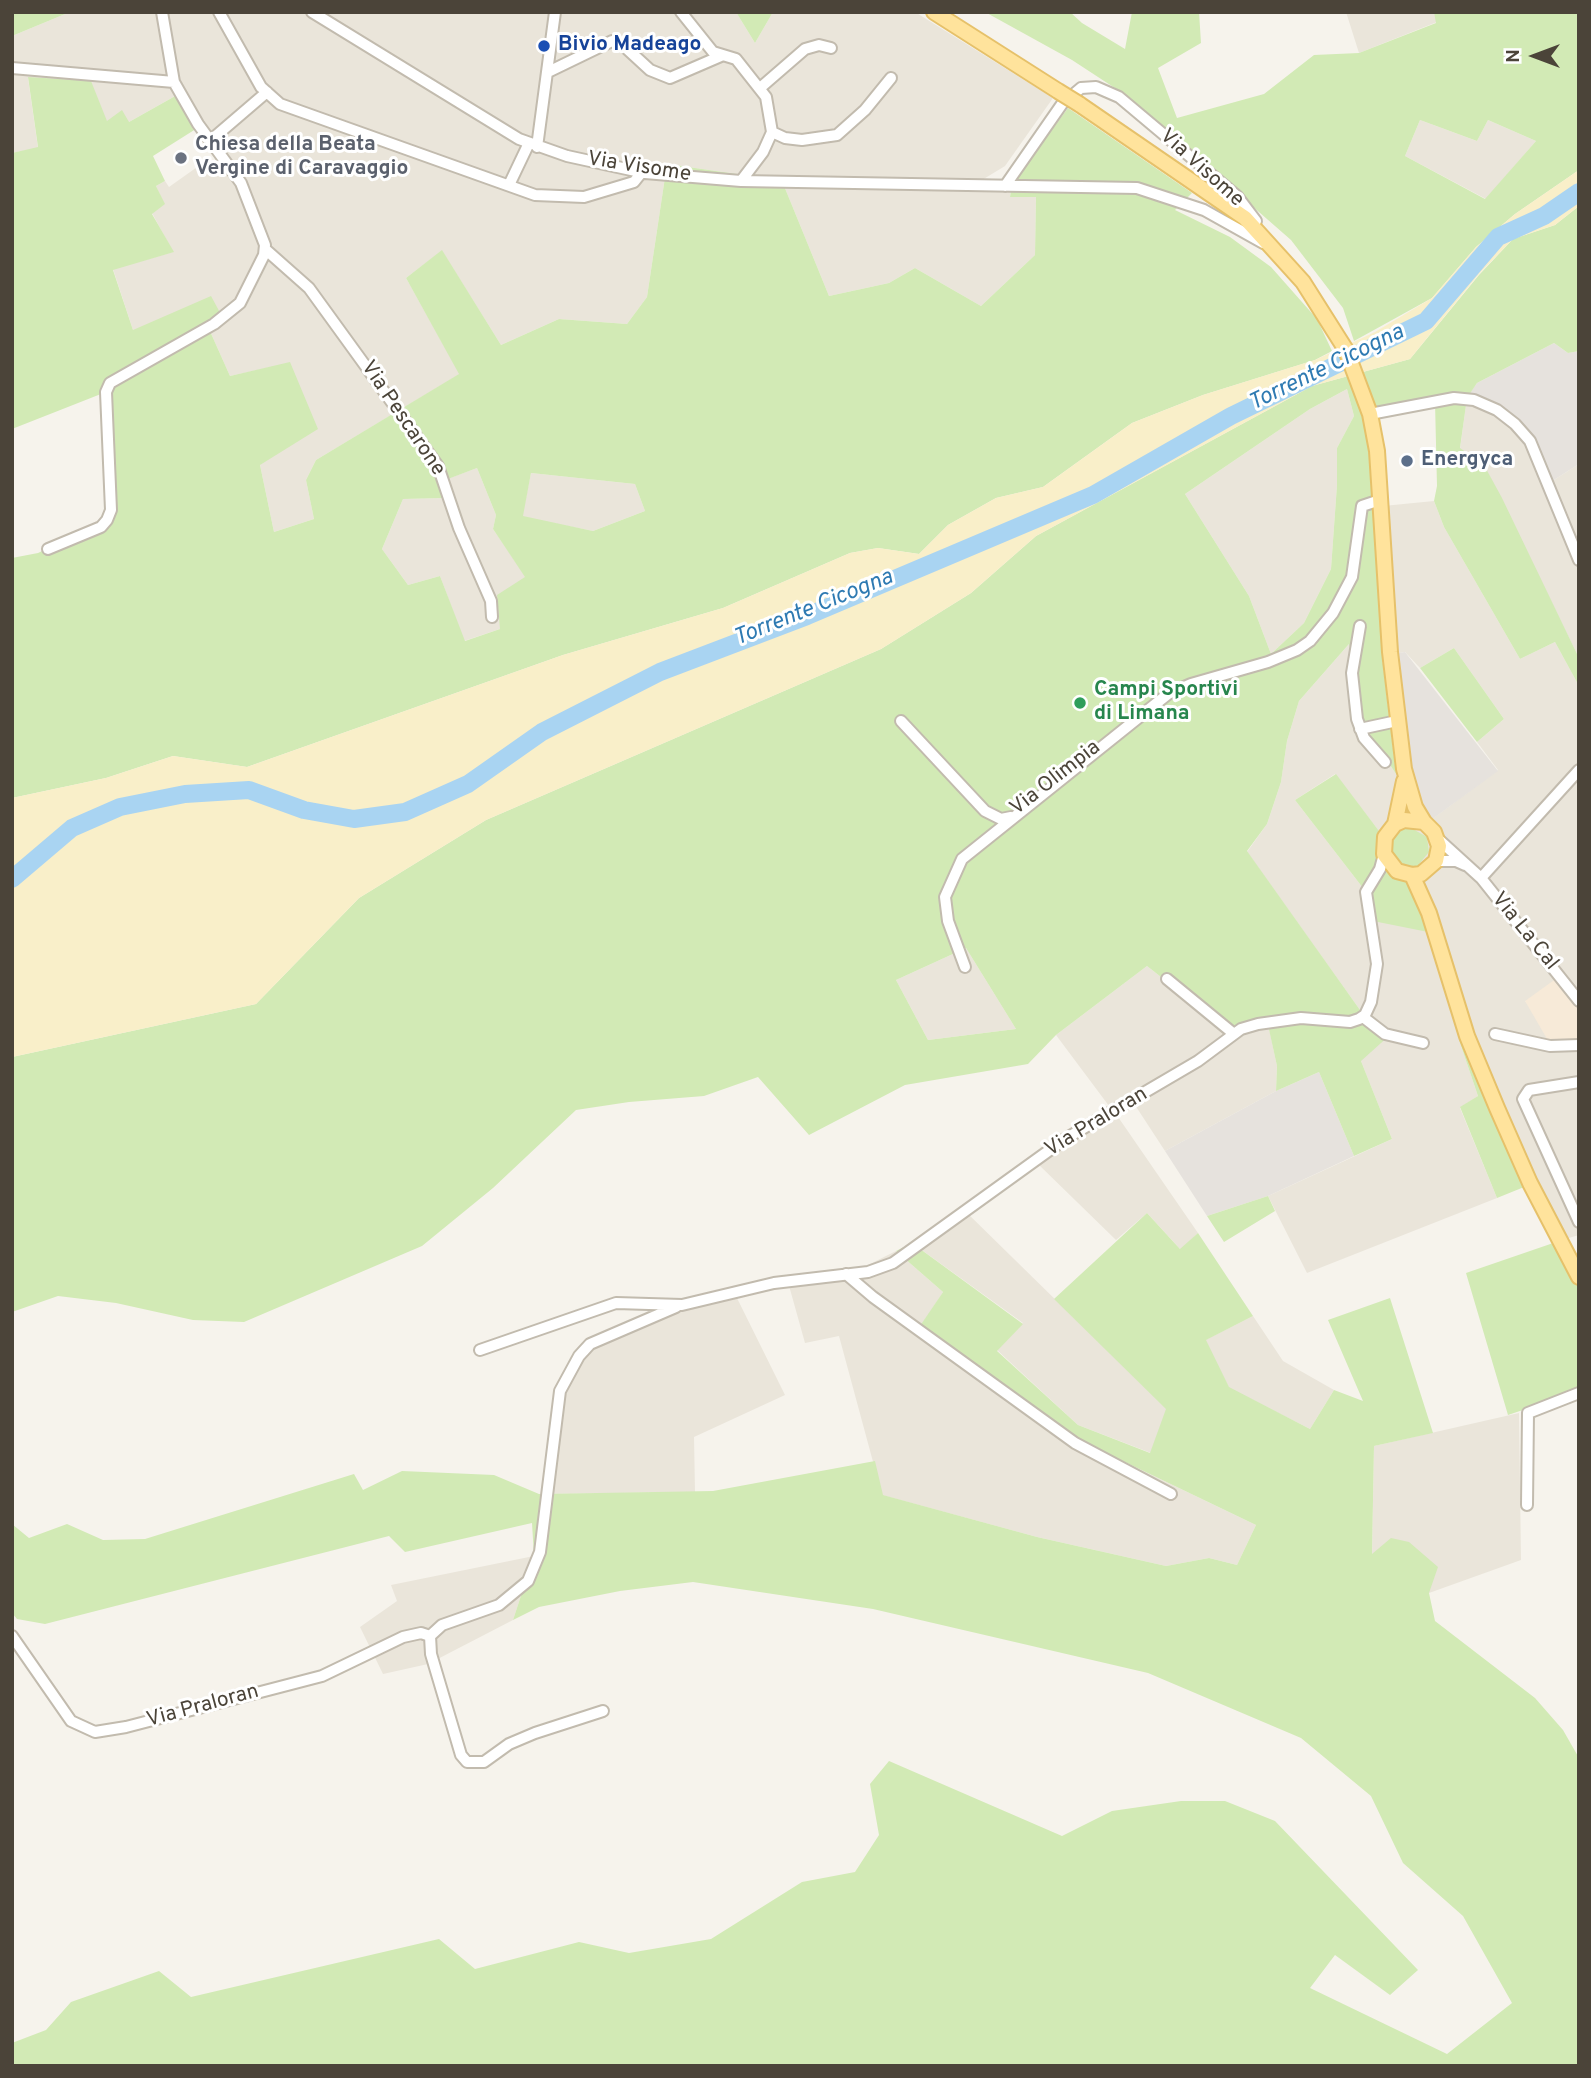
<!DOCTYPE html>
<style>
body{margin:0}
#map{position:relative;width:1591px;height:2078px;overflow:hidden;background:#f6f3ec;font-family:Overpass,sans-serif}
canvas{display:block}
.frame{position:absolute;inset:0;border:14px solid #4b4439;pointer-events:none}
.north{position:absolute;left:1500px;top:21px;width:70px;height:70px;-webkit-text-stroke:5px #fff;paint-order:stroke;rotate:270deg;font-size:19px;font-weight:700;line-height:28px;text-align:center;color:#4b4439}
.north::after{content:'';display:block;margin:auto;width:24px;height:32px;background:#4b4439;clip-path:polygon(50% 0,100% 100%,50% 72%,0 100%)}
</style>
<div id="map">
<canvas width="1591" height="2078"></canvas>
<div class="frame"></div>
<div class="north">N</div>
</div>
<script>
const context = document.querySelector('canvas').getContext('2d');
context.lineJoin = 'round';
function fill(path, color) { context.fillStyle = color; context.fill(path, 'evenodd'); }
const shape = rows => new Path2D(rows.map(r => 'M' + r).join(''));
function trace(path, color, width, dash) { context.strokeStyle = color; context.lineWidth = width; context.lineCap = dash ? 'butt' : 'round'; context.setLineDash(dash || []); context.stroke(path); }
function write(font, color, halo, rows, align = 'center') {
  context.font = font + ' Overpass,sans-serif'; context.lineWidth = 6; context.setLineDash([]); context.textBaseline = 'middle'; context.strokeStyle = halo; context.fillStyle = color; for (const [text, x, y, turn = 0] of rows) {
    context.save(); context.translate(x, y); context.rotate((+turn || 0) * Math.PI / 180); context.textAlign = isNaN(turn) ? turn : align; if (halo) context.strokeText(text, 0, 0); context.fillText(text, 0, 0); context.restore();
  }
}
const residential = shape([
 [70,12,736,12,755,43,773,12,915,12,1053,98,1005,166,982,180,1012,184,1010,197,1036,197,1035,255,981,306,915,268,889,283,829,296,780,176,737,174,667,164,647,297,627,324,559,319,501,345,442,251,406,278,460,374,316,460,306,480,314,519,274,532,260,465,290,363,230,376,209,329,133,330,113,269,173,252,152,213,164,204,156,186,165,181,169,187,200,165,203,169,222,160,177,95,129,122,107,121,28,78,38,148,12,153,12,36],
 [1346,12,1434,12,1437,22,1359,53],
 [1420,120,1477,141,1488,120,1536,141,1486,199,1405,156],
 [1347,389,1354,416,1337,448,1337,485,1331,569,1304,623,1271,654,1249,596,1185,494,1310,409],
 [1467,397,1494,411,1517,429,1531,449,1546,485,1579,464,1579,658,1484,465,1460,449],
 [477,468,496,515,493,529,526,577,500,629,464,641,440,576,408,585,382,549,403,499,444,498,439,482],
 [531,473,635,484,645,511,593,531,522,517],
 [1434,501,1444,527,1520,659,1555,642,1579,686,1579,1004,1525,1001,1579,1046,1579,1235,1562,1240,1459,1040,1478,1096,1460,1108,1497,1198,1307,1273,1268,1196,1392,1139,1361,1061,1365,1017,1247,852,1267,824,1281,782,1287,741,1299,701,1350,643,1363,724,1396,774,1408,814,1382,835,1335,774,1295,800,1363,888,1415,850,1412,834,1498,770,1477,742,1504,719,1454,648,1420,668,1405,652,1382,656,1373,507],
 [966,948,1016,1029,928,1040,896,980],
 [1147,966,1236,1036,1268,1024,1277,1066,1276,1091,1165,1151,1133,1102,1116,1114,1198,1233,1181,1250,1147,1213,1116,1240,1037,1163,1067,1141,1115,1114,1056,1035],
 [962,1208,1167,1409,1151,1453,1078,1425,997,1350,1023,1323,912,1243],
 [896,1251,943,1292,921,1326,1079,1440,1256,1525,1237,1565,1209,1558,1166,1566,1037,1537,882,1495,839,1336,805,1343,788,1282,858,1270],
 [734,1292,785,1395,694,1437,695,1492,545,1494,551,1410,581,1348,683,1301],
 [1253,1316,1283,1361,1334,1390,1310,1429,1229,1388,1205,1340],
 [1519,1413,1521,1560,1429,1593,1372,1556,1374,1446],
 [534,1556,513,1620,428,1664,383,1674,360,1627,397,1601,391,1585]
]);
const commercial = shape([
 [1557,978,1579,1004,1579,1046,1550,1044,1525,1001]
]);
const industrial = shape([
 [1554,343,1568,353,1579,351,1579,464,1546,485,1531,449,1517,429,1494,411,1467,397,1477,383],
 [1405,652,1498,771,1412,834,1396,774,1382,656],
 [1319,1072,1354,1156,1268,1196,1207,1216,1165,1151,1276,1091]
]);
const green = shape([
 [12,12,70,12,12,36],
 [736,12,773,12,755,43],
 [985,12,1070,12,1082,23,1125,49,1132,12,1199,12,1201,43,1158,68,1177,118,1264,94,1314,55,1359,53,1436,23,1434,12,1579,12,1579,170,1515,214,1476,247,1432,298,1354,341,1343,308,1291,240,1124,94,1072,60],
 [1420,120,1477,141,1488,120,1536,141,1485,199,1405,156],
 [28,77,91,81,107,121,122,110,129,122,177,95,199,127,153,156,165,181,156,186,165,204,152,214,174,252,113,270,133,330,211,296,224,320,209,329,230,376,290,362,318,429,260,465,274,532,314,519,306,480,316,460,459,374,406,278,442,250,501,345,559,319,627,324,647,297,667,164,737,174,780,176,829,296,889,283,915,268,981,306,1035,255,1036,197,1010,197,1012,184,1068,108,1192,193,1175,210,1230,237,1271,267,1317,319,1332,351,1315,360,1203,395,1132,423,1043,487,996,498,948,525,919,554,878,548,850,553,723,608,563,655,247,767,173,756,106,778,12,798,12,558,38,553,107,520,106,392,12,429,12,153,38,147],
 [477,468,496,515,493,529,525,577,497,595,500,629,465,641,440,576,408,585,382,549,403,499,444,498,440,482],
 [531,473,635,484,645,511,593,531,523,516],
 [1579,206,1579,351,1568,353,1554,343,1477,383,1467,398,1460,448,1484,465,1502,498,1579,658,1579,686,1555,642,1520,659,1444,527,1434,501,1437,486,1435,402,1362,414,1370,456,1382,656,1396,774,1363,724,1349,644,1299,701,1287,741,1281,782,1267,824,1247,851,1365,1017,1391,1034,1361,1061,1392,1139,1354,1156,1319,1072,1276,1091,1277,1066,1268,1025,1236,1036,1147,966,1056,1035,1028,1064,905,1085,809,1135,758,1077,704,1096,629,1102,576,1110,493,1188,422,1246,244,1322,193,1320,116,1303,58,1296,12,1312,12,1057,256,1004,359,898,486,820,881,649,971,593,1036,536,1312,386,1410,359,1479,275,1513,239,1555,225],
 [1347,389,1354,416,1337,448,1337,485,1331,569,1304,623,1271,654,1249,596,1185,494,1310,409],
 [966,948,1016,1029,928,1040,896,980],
 [1454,648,1504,719,1477,742,1420,668],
 [1336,774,1382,835,1408,814,1411,828,1427,837,1429,852,1419,864,1438,934,1373,921,1363,888,1295,800],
 [1459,1040,1467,1040,1534,1183,1497,1198,1460,1107,1478,1096],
 [1268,1196,1275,1211,1224,1242,1207,1216],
 [1147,1213,1180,1249,1198,1233,1253,1316,1206,1340,1229,1387,1310,1429,1334,1390,1363,1401,1328,1320,1390,1298,1433,1433,1374,1446,1372,1554,1391,1538,1409,1542,1438,1567,1429,1593,1435,1621,1535,1698,1563,1730,1579,1758,1579,2066,12,2066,12,2043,46,2030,71,2002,159,1971,191,1997,439,1939,475,1969,579,1942,629,1953,711,1939,802,1882,855,1872,879,1835,870,1784,889,1761,1062,1836,1112,1811,1181,1801,1225,1801,1275,1821,1418,1970,1390,1995,1335,1955,1310,1988,1447,2054,1512,2003,1463,1916,1403,1863,1371,1796,1301,1738,1148,1673,873,1609,693,1582,620,1591,539,1607,513,1620,534,1556,532,1523,405,1552,389,1536,45,1624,17,1619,12,1613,12,1524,29,1538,67,1524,103,1540,145,1539,354,1474,363,1490,402,1471,494,1475,539,1494,713,1491,875,1461,883,1495,1037,1537,1166,1566,1209,1558,1237,1565,1256,1525,1079,1440,920,1326,943,1292,896,1251,912,1243,1023,1324,997,1351,1078,1425,1150,1453,1166,1409,1054,1299],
 [1562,1240,1579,1270,1579,1391,1508,1415,1466,1273]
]);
const sand = shape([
 [1579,170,1579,206,1555,225,1513,239,1479,274,1410,359,1312,386,1036,536,971,593,881,649,486,820,359,898,256,1004,12,1057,12,798,106,778,173,756,247,767,563,655,723,608,850,553,878,548,919,554,948,525,996,498,1043,487,1132,423,1203,395,1315,360,1375,332,1432,298,1476,247,1515,214]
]);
const river = shape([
 [12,879,72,828,120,807,185,794,249,790,304,810,354,819,405,812,468,784,542,732,660,672,807,616,1093,495,1231,416,1426,321,1498,237,1544,216,1579,192]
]);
const minor = shape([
 [219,12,261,87,280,104,535,195,584,197,634,182,642,172],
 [312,12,519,139,567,156,645,173,741,181,1137,188,1204,210,1263,243],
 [681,12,713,52,736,59,766,97,772,132,763,152,741,181],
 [12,68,174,82],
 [548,72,612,41,625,47,650,70,670,78,721,56],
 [760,88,805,49,819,45,831,48],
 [772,132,785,138,802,140,837,135,865,110,891,78],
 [211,140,267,92],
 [537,147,555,12],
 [509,185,529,143],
 [1005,186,1062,104,1081,88,1096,87,1119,97,1237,196,1256,221],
 [265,249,309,288,438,466,459,528,491,601,492,617],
 [1370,414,1454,398,1474,400,1497,410,1515,424,1530,441,1579,560],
 [48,549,101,527,107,520,111,510,106,392,110,383,214,324,240,303,264,255,265,245,241,183,198,124,174,82,162,12],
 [1360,626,1352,673,1357,719,1364,738,1385,762],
 [901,721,985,811,1001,819,1011,817],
 [1360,729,1397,721],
 [1437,838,1481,878,1579,1001],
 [1436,861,1456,861,1465,865],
 [1481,878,1579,770],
 [965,967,948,921,945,897,962,859,1168,694,1191,684,1268,662,1297,650,1310,641,1333,613,1352,577,1362,506,1380,500],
 [1167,979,1234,1034],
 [1363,1017,1385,1034,1423,1043],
 [1495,1034,1550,1046,1579,1045],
 [1579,1082,1529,1090,1523,1099,1579,1222],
 [846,1274,873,1297,1075,1443,1171,1494],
 [480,1350,616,1303,682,1305,774,1283,868,1272,893,1263,1065,1139,1198,1061,1241,1029,1258,1024,1301,1018,1350,1022,1359,1019,1365,1015,1371,1002,1377,964,1366,892,1380,869,1384,854],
 [1527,1505,1528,1413,1579,1393],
 [12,1636,71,1721,95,1732,126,1727,322,1676,403,1637,421,1633,430,1636],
 [603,1711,535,1733,509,1744,484,1762,467,1762,461,1755,431,1654,430,1636,442,1625,499,1605,528,1581,540,1552,560,1391,579,1356,590,1344,676,1307]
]);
const major = shape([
 [934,12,1058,91],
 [1079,104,1245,218,1303,282,1346,350,1370,414,1377,451,1390,652,1404,769,1415,807,1424,822,1434,832,1439,846,1436,861,1421,874,1412,875,1397,871,1384,854,1385,837,1395,824,1404,820,1424,822],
 [1395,824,1404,781],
 [1412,875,1429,913,1467,1036,1497,1108,1530,1183,1579,1277]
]);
const majorBridge = shape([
 [1058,91,1079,104]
]);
const markers = [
 [544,46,7,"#1a4fb4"],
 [181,158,7,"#6b7280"],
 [1407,461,7,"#5c6f8a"],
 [1080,703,7,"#2e9e5b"]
];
const transitNames = [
 ["Bivio Madeago",558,46]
];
const worshipNames = [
 ["Chiesa della Beata",195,146],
 ["Vergine di Caravaggio",195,170]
];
const streetNames = [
 ["Via Visome",639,168,9],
 ["Via Visome",1201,169,42],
 ["Via Pescarone",402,419,56],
 ["Via Olimpia",1056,779,-38],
 ["Via La Cal",1524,932,51],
 ["Via Praloran",1097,1123,-31],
 ["Via Praloran",203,1707,-15]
];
const serviceNames = [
 ["Energyca",1421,461]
];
const leisureNames = [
 ["Campi Sportivi",1094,691],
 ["di Limana",1094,715]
];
const waterNames = [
 ["Torrente Cicogna",1327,369,-26],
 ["Torrente Cicogna",814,609,-22]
];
fill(residential, '#eae5da');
fill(commercial, '#f7ead8');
fill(industrial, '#e6e2dd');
fill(green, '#d2eab5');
fill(sand, '#f9efc9');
trace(river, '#a9d4f2', 18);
trace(minor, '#c2bbae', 14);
trace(major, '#e6c16a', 18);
trace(minor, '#fff', 10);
trace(major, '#ffe39c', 14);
trace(majorBridge, '#e6c16a', 18, []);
trace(majorBridge, '#ffe39c', 14);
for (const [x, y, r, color] of markers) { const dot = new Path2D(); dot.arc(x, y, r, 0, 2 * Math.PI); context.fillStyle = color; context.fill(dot); trace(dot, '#fff', 2.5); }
write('bold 21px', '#164399', '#fff', transitNames, 'left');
write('bold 21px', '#5b616d', '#fff', worshipNames, 'left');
write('21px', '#4b4439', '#fff', streetNames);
write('bold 21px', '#4e5e75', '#fff', serviceNames, 'left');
write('bold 21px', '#27864d', '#fff', leisureNames, 'left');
write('italic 23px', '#2e7ab2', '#fff', waterNames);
</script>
